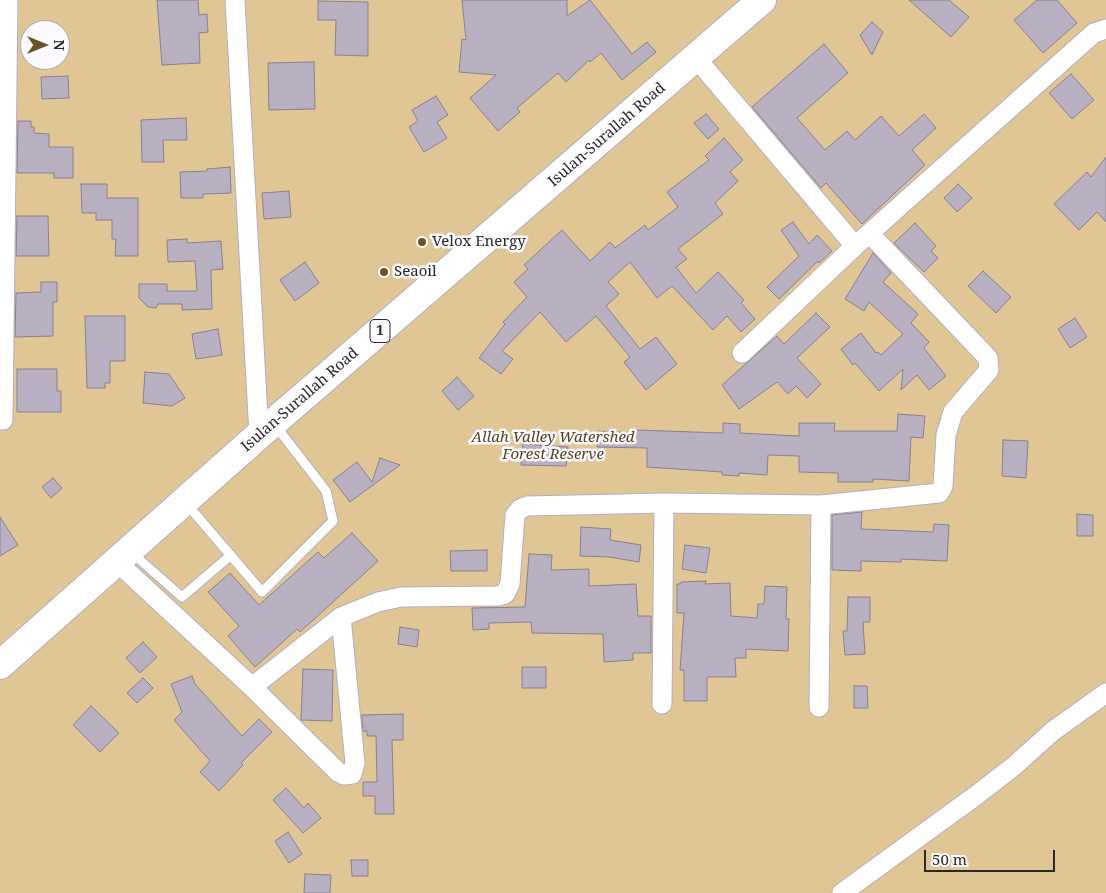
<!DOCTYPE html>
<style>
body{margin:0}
#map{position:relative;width:1106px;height:893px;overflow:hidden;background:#f3eafc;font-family:"Noto Serif",serif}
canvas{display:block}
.north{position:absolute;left:20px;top:20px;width:50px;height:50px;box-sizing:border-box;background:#fdfbff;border:1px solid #a9a6ab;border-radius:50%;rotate:90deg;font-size:14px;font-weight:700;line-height:20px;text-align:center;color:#2b272e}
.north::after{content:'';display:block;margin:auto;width:18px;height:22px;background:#6b5424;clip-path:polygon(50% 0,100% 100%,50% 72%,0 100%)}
.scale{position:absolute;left:924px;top:850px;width:131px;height:22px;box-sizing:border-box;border:2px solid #2b272e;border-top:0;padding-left:6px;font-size:15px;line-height:18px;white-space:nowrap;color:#2b272e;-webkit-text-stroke:4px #fdfbff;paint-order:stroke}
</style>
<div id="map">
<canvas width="1106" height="893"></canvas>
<div class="north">N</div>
<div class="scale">50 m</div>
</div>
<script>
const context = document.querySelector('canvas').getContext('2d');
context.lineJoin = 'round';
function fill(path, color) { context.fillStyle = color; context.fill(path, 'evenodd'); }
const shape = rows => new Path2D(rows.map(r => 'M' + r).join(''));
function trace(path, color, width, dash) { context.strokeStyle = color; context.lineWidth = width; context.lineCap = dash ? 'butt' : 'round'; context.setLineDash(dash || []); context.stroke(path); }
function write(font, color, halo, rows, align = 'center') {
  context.font = font + ' "Noto Serif",serif'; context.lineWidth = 5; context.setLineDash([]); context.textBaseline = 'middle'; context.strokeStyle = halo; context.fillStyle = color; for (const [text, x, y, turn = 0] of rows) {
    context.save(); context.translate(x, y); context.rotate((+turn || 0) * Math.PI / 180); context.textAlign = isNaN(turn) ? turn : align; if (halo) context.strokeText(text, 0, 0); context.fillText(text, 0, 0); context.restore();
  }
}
const green = shape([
 [0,0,1106,0,1106,893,0,893],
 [30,30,60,30,60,60,30,60]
]);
const building = shape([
 [157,0,198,0,199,15,207,14,208,32,199,33,200,63,162,65,157,0],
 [462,0,567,0,567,16,590,0,632,54,647,42,656,52,622,80,601,53,590,62,589,60,566,82,558,73,517,108,520,112,498,131,470,98,496,75,459,72,462,39,466,40,462,0],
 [909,0,949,0,969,17,951,37,909,0],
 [1037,0,1057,0,1077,23,1043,53,1014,20,1037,0],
 [318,1,368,2,368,56,335,55,336,20,318,20,318,1],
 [872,22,883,32,872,55,860,35,872,22],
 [824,44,848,73,797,118,825,150,847,131,855,140,881,116,899,136,924,114,936,128,912,150,925,165,862,224,826,183,821,188,752,107,824,44],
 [314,62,315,109,269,110,268,63,314,62],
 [1071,74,1094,100,1072,119,1049,93,1071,74],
 [68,76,69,98,42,99,41,77,68,76],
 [436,96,448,115,437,122,447,138,424,152,409,127,418,121,412,110,436,96],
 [706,114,719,129,708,139,694,123,706,114],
 [186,118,187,140,163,140,164,162,142,162,141,120,186,118],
 [18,121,31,121,31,127,34,127,34,133,49,134,49,147,73,147,73,178,54,178,54,173,17,173,18,121],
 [724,138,743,160,730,172,738,181,715,203,723,214,678,249,687,259,676,267,696,293,718,272,744,300,741,303,755,319,741,332,727,316,713,330,672,286,657,298,630,262,608,282,619,294,606,306,640,349,656,337,677,364,646,390,624,362,630,357,596,316,566,342,540,312,502,351,513,359,501,374,479,358,505,324,503,322,527,297,514,282,528,269,524,265,562,230,590,261,610,242,615,248,645,225,648,230,678,207,667,192,709,160,705,156,724,138],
 [1106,157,1106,222,1097,212,1079,230,1054,204,1087,172,1091,177,1106,157],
 [230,167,231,193,203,194,203,198,181,198,180,172,207,171,207,169,230,167],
 [81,184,107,184,107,198,138,198,138,256,115,256,116,239,112,239,112,220,96,220,96,213,82,213,81,184],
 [958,184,972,198,957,212,944,198,958,184],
 [289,191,291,217,264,219,262,193,289,191],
 [17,216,48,216,49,256,16,256,17,216],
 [793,222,809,244,817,235,832,251,819,263,818,261,779,299,767,287,799,256,781,230,793,222],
 [915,223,936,246,931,251,938,258,924,272,894,243,915,223],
 [187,239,187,243,221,241,223,269,211,270,212,309,182,310,182,304,158,304,156,308,148,307,139,298,139,284,167,284,167,291,197,291,195,261,168,262,167,240,187,239],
 [873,253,891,273,883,282,918,314,911,323,929,342,924,348,946,376,929,390,917,375,901,390,903,369,879,391,855,363,853,365,841,349,861,333,876,353,878,352,881,355,903,334,869,302,864,311,845,299,873,253],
 [305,262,319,283,295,301,280,280,305,262],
 [983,271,1011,297,996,313,968,286,983,271],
 [41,282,57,282,57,302,53,302,53,336,15,337,16,293,41,292,41,282],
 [816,313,830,327,797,358,821,384,807,398,796,386,788,394,777,382,739,409,722,385,777,336,784,344,816,313],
 [85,316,125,316,125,361,110,361,110,383,105,383,105,388,87,388,85,316],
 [1075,318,1087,337,1070,348,1058,329,1075,318],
 [218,329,222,355,196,359,192,334,218,329],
 [17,369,57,369,57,391,61,391,61,412,17,412,17,369],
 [145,372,169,374,185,398,172,406,143,403,145,372],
 [457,377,474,396,458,410,442,391,457,377],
 [898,414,925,416,923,438,911,437,909,481,873,479,873,482,838,482,838,473,799,472,799,456,768,455,767,475,739,473,739,476,722,475,722,472,647,467,647,448,597,447,597,431,636,433,636,430,723,433,723,423,740,424,740,433,799,436,799,423,835,423,834,431,897,431,898,414],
 [1003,440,1028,441,1026,478,1002,476,1003,440],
 [523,444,568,447,566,466,521,465,523,444],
 [380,458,400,465,350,502,333,480,357,462,372,482,380,458],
 [53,478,62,488,51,498,42,487,53,478],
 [862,512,861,529,933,532,934,524,949,525,947,561,901,559,901,562,861,561,861,571,832,570,832,515,862,512],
 [1077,514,1093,515,1093,536,1077,536,1077,514],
 [0,517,18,545,0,556,0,517],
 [581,527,611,529,610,540,641,545,639,562,609,557,580,556,581,527],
 [352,533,378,561,300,632,297,629,255,667,228,636,239,626,208,592,230,573,259,605,318,552,324,558,352,533],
 [685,545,710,548,706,573,682,569,685,545],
 [487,550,487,571,451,571,450,551,487,550],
 [529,554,552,555,551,570,589,569,589,586,636,584,638,616,651,616,651,653,633,653,633,660,604,662,603,634,532,633,531,622,489,623,489,629,473,630,472,608,525,607,529,554],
 [706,581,705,584,730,583,731,616,757,618,758,604,764,604,765,586,787,587,786,619,789,619,788,651,746,649,746,658,735,658,736,677,707,677,707,701,684,701,684,670,680,670,684,613,677,613,677,584,680,584,681,582,706,581],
 [848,597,870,597,870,622,863,622,865,654,845,655,843,631,847,631,848,597],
 [400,627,419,630,417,647,398,644,400,627],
 [143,642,157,657,140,673,126,658,143,642],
 [522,667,546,667,546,688,522,688,522,667],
 [303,669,333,670,332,721,301,720,303,669],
 [192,676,195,684,242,736,259,719,272,732,241,763,243,765,219,791,200,772,210,761,174,720,182,712,171,684,192,676],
 [143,678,153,688,137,703,127,693,143,678],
 [854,686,867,686,868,708,854,708,854,686],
 [91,706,119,733,100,752,73,725,91,706],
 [403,714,403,740,392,740,394,814,375,814,375,796,363,796,363,782,377,782,376,736,367,736,367,731,363,731,362,715,403,714],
 [286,788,304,808,308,803,321,818,303,833,273,800,286,788],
 [288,832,302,854,289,863,275,841,288,832],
 [351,860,368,860,368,876,352,876,351,860],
 [305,874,331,875,330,893,304,893,305,874]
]);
const lane = shape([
 [185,502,262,592,333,521,326,491,275,425],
 [131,552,182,597,231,555]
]);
const street = shape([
 [235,0,259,435],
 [696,58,855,246],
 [742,353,855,246,1094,33,1106,29],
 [0,420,3,420,8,0],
 [117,562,252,687,338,772,344,775,352,774,355,763,341,617],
 [252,687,341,617,378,602,401,597,498,596,505,594,510,584,515,515,520,509,527,506,664,503,821,505,939,493,943,486,946,435,953,412,989,370,988,358,870,234],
 [662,704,664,503],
 [819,707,821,505],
 [842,893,978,794,1014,766,1053,731,1106,693]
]);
const highway = shape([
 [0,665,259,435,762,0]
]);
const markers = [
 [422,242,5,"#6b5424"],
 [384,272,5,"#6b5424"]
];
const shields = [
 [380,331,20]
];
const shieldNames = [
 ["1",380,331]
];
const streetNames = [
 ["Isulan-Surallah Road",607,135,-41],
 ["Isulan-Surallah Road",300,400,-41]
];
const poiNames = [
 ["Velox Energy",432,242],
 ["Seaoil",394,272]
];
const parkNames = [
 ["Allah Valley Watershed",553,438],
 ["Forest Reserve",553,455]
];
fill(green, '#e1c695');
fill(building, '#b8afc0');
trace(building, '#888090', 1);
trace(lane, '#b5adbe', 11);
trace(street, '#b5adbe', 21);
trace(highway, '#b5adbe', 30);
trace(lane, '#fff', 9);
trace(street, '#fff', 19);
trace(highway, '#fff', 28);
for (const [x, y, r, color] of markers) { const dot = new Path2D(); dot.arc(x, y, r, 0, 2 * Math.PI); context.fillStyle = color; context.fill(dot); trace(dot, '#fdfbff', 2); }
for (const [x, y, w] of shields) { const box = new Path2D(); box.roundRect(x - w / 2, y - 11.5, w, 23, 4); context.fillStyle = '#fdfbff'; context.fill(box); trace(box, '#2b272e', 1); }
write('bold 14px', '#2b272e', null, shieldNames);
write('15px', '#2b272e', '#fdfbff', streetNames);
write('15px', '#2b272e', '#fdfbff', poiNames, 'left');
write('italic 15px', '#55431e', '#fdfbff', parkNames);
</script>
